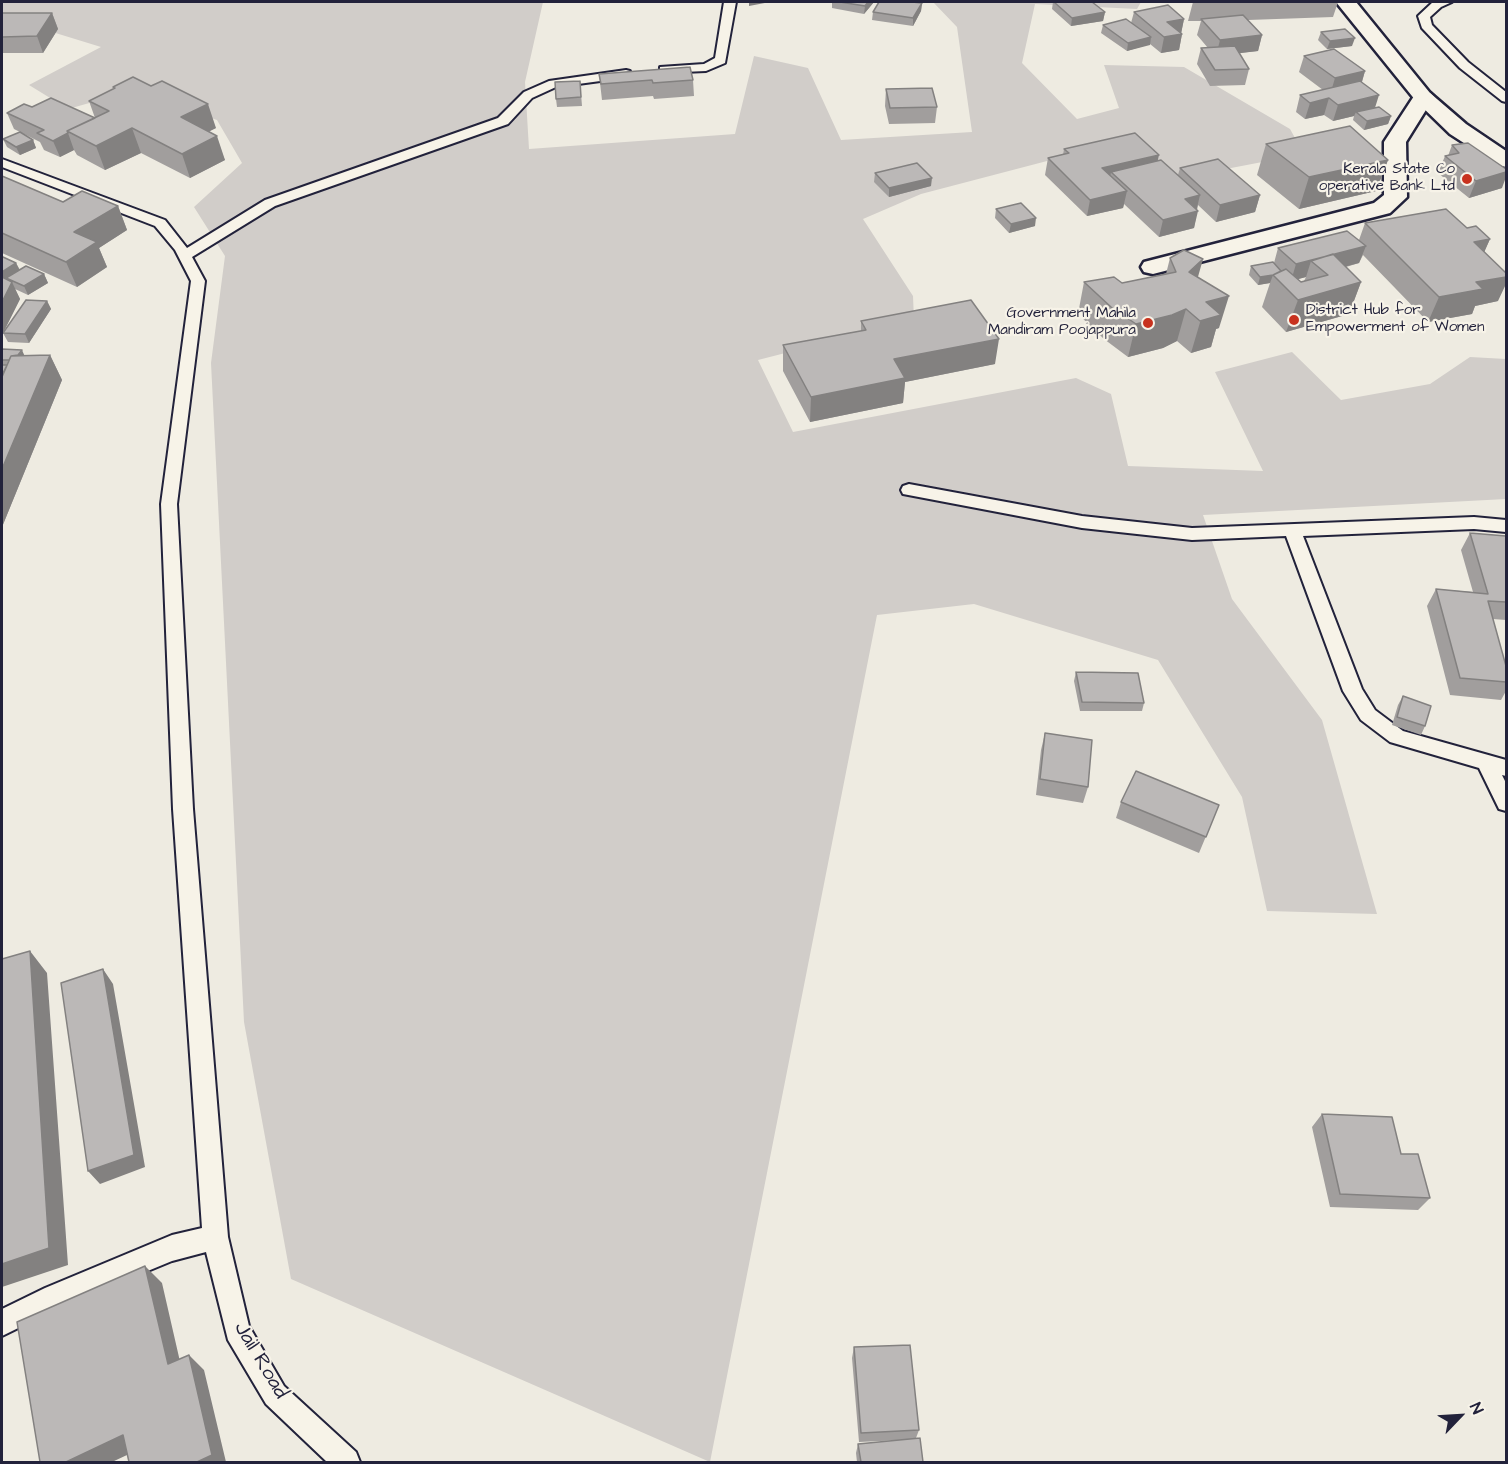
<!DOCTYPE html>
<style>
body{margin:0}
#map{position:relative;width:1508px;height:1464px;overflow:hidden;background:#eeebe1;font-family:"Architects Daughter",sans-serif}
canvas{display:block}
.frame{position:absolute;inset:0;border:3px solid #22223b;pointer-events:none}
.north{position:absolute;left:1430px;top:1386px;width:60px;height:60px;-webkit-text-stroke:4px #f7f3e8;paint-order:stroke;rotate:65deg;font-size:16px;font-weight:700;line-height:24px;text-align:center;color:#22223b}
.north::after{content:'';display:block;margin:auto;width:21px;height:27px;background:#22223b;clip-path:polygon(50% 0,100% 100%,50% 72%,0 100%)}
</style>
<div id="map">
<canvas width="1508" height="1464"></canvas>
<div class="frame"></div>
<div class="north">N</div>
</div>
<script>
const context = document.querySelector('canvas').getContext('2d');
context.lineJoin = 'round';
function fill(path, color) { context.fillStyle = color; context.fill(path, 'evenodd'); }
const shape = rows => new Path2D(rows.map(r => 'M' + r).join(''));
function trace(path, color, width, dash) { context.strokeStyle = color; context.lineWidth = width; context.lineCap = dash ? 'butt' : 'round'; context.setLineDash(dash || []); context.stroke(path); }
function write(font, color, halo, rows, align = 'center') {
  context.font = font + ' "Architects Daughter",sans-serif'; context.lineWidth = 4.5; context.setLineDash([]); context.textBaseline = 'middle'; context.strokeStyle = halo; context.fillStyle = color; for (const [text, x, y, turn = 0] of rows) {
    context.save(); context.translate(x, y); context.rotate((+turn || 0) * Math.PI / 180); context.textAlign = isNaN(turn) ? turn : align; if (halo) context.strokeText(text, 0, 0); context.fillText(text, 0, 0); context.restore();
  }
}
const green = shape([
 [2,2,543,2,525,82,529,149,735,134,754,56,808,68,841,140,972,132,957,27,933,2,1141,2,1137,9,1035,4,1022,63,1077,119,1119,108,1104,65,1184,67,1290,129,1304,154,1179,178,1131,139,921,194,863,219,913,296,914,320,758,360,793,432,1076,378,1111,394,1128,466,1263,471,1215,372,1292,352,1341,400,1430,384,1470,357,1506,359,1506,499,1203,515,1232,599,1322,720,1377,914,1267,911,1242,797,1158,660,974,604,877,615,710,1462,291,1279,244,1022,211,363,225,256,194,207,242,163,217,120,132,91,68,109,29,85,101,47,23,23,2,34]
]);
const lane = shape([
 [724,2,736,2,725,63,706,71,660,73,660,67,704,64,715,58,724,2],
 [1433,2,1452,2,1441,7,1430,17,1432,25,1468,62,1506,92,1506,102,1502,101,1460,68,1422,28,1418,16,1433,2],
 [626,70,630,71,630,77,556,87,532,98,508,124,275,206,192,257,205,281,177,504,193,809,228,1237,249,1326,284,1386,356,1452,360,1462,327,1462,266,1404,228,1340,206,1252,172,1261,63,1306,2,1336,2,1309,45,1288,172,1235,202,1228,173,809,161,504,191,281,175,250,155,226,2,167,2,159,165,220,187,248,265,200,498,118,524,92,549,81,626,70],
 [909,484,1082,516,1192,528,1474,517,1506,520,1506,532,1474,529,1303,536,1362,689,1375,710,1403,731,1506,760,1506,776,1502,775,1506,783,1506,811,1499,809,1479,768,1390,742,1361,720,1343,691,1286,536,1192,540,1082,528,903,494,901,490,903,486,909,484]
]);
const street = shape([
 [1423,91,1430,93,1434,97,1406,142,1407,197,1390,213,1153,274,1144,272,1141,267,1144,262,1374,203,1384,195,1384,142,1416,93,1423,91]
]);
const secondary = shape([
 [1336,2,1356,2,1430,93,1466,124,1506,151,1506,167,1498,165,1450,134,1416,101,1336,2]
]);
const wall = shape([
 [832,2,874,2,864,14,832,8],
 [1053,2,1105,12,1103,21,1071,26,1052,9],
 [1193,2,1338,2,1333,17,1248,20,1262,35,1258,51,1239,53,1249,69,1245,85,1210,86,1197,64,1201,48,1208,48,1197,35,1201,21,1188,21],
 [922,3,921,11,913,26,872,20,873,12],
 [1134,12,1184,19,1181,33,1182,34,1179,50,1161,53,1150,44,1127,51,1101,33,1103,25,1131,23],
 [52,13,58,29,43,53,2,53,2,14],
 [1321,32,1352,46,1327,49,1318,40],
 [1304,56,1365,71,1362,82,1375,108,1391,116,1388,124,1364,130,1353,120,1354,116,1333,121,1324,115,1305,119,1296,112,1300,95,1323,90,1299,72],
 [599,74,693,80,694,96,654,99,653,96,602,100],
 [580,81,582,106,557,107,556,99],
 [113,87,216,128,209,131,225,160,190,178,141,153,105,170,77,155,74,150,60,157,44,150,40,142,22,133,33,140,36,148,20,155,7,147,3,139,20,132,14,129,7,113,32,107,95,118,89,101,114,89],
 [886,89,937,107,935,123,889,124,885,106],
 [1266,144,1388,160,1376,191,1299,209,1257,175],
 [1452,145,1502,188,1469,198,1438,173,1445,156,1448,156],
 [1064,149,1178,175,1180,168,1260,195,1255,212,1216,222,1198,205,1194,228,1159,237,1124,204,1123,208,1087,216,1045,175,1048,158,1063,155],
 [875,173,931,186,889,197,874,182],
 [2,176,63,202,118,206,127,230,99,248,107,267,77,287,2,253],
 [996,209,1035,226,1009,233,995,218],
 [1365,223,1467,228,1490,239,1484,252,1498,301,1475,306,1472,314,1428,322,1363,255,1359,263,1346,267,1361,282,1349,314,1286,332,1262,307,1270,283,1258,285,1249,275,1251,266,1274,263,1278,248,1359,240],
 [1306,277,1304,281,1301,282,1298,279],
 [2,257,16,263,20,270,44,274,48,283,28,295,15,289,20,299,2,335],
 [1170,258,1198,277,1219,328,1216,329,1211,347,1191,353,1177,341,1163,348,1128,357,1104,339,1078,314,1084,282,1122,283,1166,274],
 [47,301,51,309,29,343,8,342,3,333],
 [861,321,995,364,905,382,903,403,810,422,783,371,783,345,861,331],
 [2,349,24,355,50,355,62,380,2,527],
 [1470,533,1506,536,1506,620,1493,619,1506,666,1506,691,1501,700,1450,695,1427,606,1436,589,1473,592,1461,550],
 [1076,672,1144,703,1142,711,1080,711,1074,681],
 [1403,696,1425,726,1421,735,1392,725,1398,705],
 [1045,733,1088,787,1083,803,1036,795,1041,750],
 [1121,802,1219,805,1199,853,1116,818],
 [1322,1114,1430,1198,1418,1210,1330,1207,1312,1127],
 [854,1347,919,1430,916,1438,923,1462,857,1462,856,1453,858,1444,902,1440,859,1442,852,1358]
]);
const shadedWall = shape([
 [749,2,770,2,749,6],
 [868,2,874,2,864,14,865,6],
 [922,3,921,11,913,26,913,18],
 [1105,12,1103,21,1071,26,1072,18],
 [52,13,58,29,43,53,37,36],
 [1184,19,1181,34,1182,34,1179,50,1161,53,1167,22],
 [1262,35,1258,51,1216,56,1220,40],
 [1151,37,1150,45,1127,51,1128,43],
 [1355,38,1352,46,1327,49,1330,41],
 [1365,71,1360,88,1330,95,1335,78],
 [1379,95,1374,111,1356,112,1354,116,1333,121,1338,105],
 [1329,98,1324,115,1305,119,1310,103],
 [208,104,216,128,189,142,181,117],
 [1391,116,1388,124,1364,130,1367,121],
 [132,128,141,153,105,170,96,146],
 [68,133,74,150,60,157,53,141],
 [217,136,225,160,190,178,182,154],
 [33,140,36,148,20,155,16,147],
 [1159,155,1155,172,1111,172,1109,183,1102,168],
 [1388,160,1376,191,1299,209,1309,177],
 [1506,172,1506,177,1502,188,1469,198,1476,181],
 [932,178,931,186,889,197,889,188],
 [1127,191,1123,208,1087,216,1090,200],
 [1200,195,1196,212,1198,211,1194,228,1159,237,1163,220,1185,199],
 [1260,195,1255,212,1216,222,1220,205],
 [118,206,127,230,99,248,107,267,77,287,66,262,74,232],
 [1036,218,1035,226,1009,233,1011,224],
 [1490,239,1479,264,1474,242],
 [1366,246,1359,263,1324,272,1311,261,1306,277,1291,281,1296,264],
 [1203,259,1194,291,1189,272],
 [16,263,20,271,6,278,7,279,2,277,2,272],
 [44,274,48,283,28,295,24,286],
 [1273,275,1270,283,1258,285,1260,277],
 [1506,277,1506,284,1498,301,1475,306,1472,314,1428,322,1439,297,1476,282],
 [12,282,20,299,2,335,2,302],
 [1361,282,1349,314,1286,332,1298,300],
 [1229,296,1219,328,1216,329,1211,347,1191,353,1206,302],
 [47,301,51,309,29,343,25,334],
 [1186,309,1177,341,1163,348,1128,357,1136,324],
 [999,339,995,364,905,382,903,403,810,422,811,397,894,359],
 [22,350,26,359,15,360],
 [50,355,62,380,2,527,2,469],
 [30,951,47,973,68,1265,2,1287,2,1264],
 [103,969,113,984,145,1167,100,1184,88,1171],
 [145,1266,162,1283,184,1379,168,1364],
 [189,1355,204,1370,226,1462,197,1462],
 [123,1435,142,1448,112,1462,66,1462]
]);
const building = shape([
 [840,2,868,2,865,6,840,2],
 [879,2,912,2,922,3,913,18,873,12,879,2],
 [1054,2,1092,2,1105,12,1072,18,1054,2],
 [1168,5,1184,19,1167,22,1182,34,1164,37,1134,12,1168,5],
 [2,13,52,13,37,36,2,37,2,13],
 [1243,15,1262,35,1220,40,1201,19,1243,15],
 [1126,19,1151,37,1128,43,1103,25,1126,19],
 [1345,29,1355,38,1330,41,1321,32,1345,29],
 [1235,46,1249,69,1215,70,1201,48,1235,46],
 [1334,49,1365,71,1335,78,1304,56,1334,49],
 [690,67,693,80,653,83,652,80,601,84,599,74,690,67],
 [133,77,151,86,162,81,208,104,181,117,217,136,182,154,132,128,96,146,67,131,109,111,89,101,115,88,113,87,133,77],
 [580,81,581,97,556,99,555,82,580,81],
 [1360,81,1379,95,1338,105,1329,98,1310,103,1300,95,1360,81],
 [932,88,937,107,890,108,886,89,932,88],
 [51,98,95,118,67,131,68,133,53,141,37,133,44,130,7,113,24,104,32,107,51,98],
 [1379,107,1391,116,1367,121,1356,112,1379,107],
 [1350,126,1388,160,1309,177,1266,144,1350,126],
 [20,132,33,140,16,147,3,139,20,132],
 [1135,133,1159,155,1102,168,1127,191,1090,200,1048,158,1069,153,1064,149,1135,133],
 [1468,143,1506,169,1506,172,1476,181,1445,156,1459,153,1452,145,1468,143],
 [1218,159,1260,195,1220,205,1180,168,1218,159],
 [1161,160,1200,195,1185,199,1198,211,1163,220,1111,172,1161,160],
 [917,163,932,178,889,188,875,173,917,163],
 [2,176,63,202,82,191,118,206,74,232,97,242,66,262,2,233,2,176],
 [1021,203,1036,218,1011,224,996,209,1021,203],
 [1446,209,1467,228,1476,226,1490,239,1474,242,1506,273,1506,277,1476,282,1483,289,1439,297,1365,223,1446,209],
 [1347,231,1366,246,1296,264,1278,248,1347,231],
 [1184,250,1203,259,1189,272,1229,296,1206,302,1221,315,1200,321,1186,309,1172,315,1136,324,1111,307,1084,282,1114,277,1122,283,1176,272,1170,258,1184,250],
 [1333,254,1361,282,1298,300,1273,275,1286,269,1301,282,1328,275,1311,261,1333,254],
 [2,257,3,257,16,263,2,272,2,257],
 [1273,262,1281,271,1273,275,1260,277,1251,266,1273,262],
 [26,266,44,274,24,286,6,278,26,266],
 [2,277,12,282,2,302,2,277],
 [26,300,47,301,25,334,3,333,26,300],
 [971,300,999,339,894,359,905,378,811,397,783,345,866,330,861,321,971,300],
 [2,349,22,350,18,355,11,356,9,360,2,360,2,349],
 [50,355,2,469,2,377,11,356,50,355],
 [2,365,7,365,2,375,2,365],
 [1470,533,1506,536,1506,602,1488,601,1506,666,1506,682,1460,678,1436,589,1488,594,1470,533],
 [1076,672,1138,673,1144,703,1082,702,1076,672],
 [1403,696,1431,706,1425,726,1397,717,1403,696],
 [1045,733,1092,740,1088,787,1040,779,1045,733],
 [1136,771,1219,805,1206,837,1121,802,1136,771],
 [30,951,49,1248,2,1264,2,959,30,951],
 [103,969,134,1155,88,1171,61,983,103,969],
 [1322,1114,1392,1117,1401,1154,1418,1154,1430,1198,1340,1194,1322,1114],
 [145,1266,168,1364,189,1355,212,1455,197,1462,129,1462,123,1435,66,1462,40,1462,17,1322,145,1266],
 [910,1345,919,1430,861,1433,854,1347,910,1345],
 [920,1438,923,1462,861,1462,858,1444,920,1438]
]);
const markers = [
 [1467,179,6,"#c8321e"],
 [1294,320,6,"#c8321e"],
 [1148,323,6,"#c8321e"]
];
const farPoinames = [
 ["Kerala State Co",1455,170],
 ["operative Bank Ltd",1455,187],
 ["District Hub for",1306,311,"left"],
 ["Empowerment of Women",1306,328,"left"],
 ["Government Mahila",1136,314],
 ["Mandiram Poojappura",1136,331]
];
const nearStreetnames = [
 ["Jail Road",260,1361,59]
];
fill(green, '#d1cdc9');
trace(lane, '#22223b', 4);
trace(street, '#22223b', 5);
trace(secondary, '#22223b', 5);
fill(lane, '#f7f3e8');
fill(street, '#f7f3e8');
fill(secondary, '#f7f3e8');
fill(wall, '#a19e9d');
fill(shadedWall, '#838180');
fill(building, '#bbb8b7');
trace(building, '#838180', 1.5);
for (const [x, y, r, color] of markers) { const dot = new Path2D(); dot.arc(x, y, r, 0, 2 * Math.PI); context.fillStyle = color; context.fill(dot); trace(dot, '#f7f3e8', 2); }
write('15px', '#22223b', '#f7f3e8', farPoinames, 'right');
write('21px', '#22223b', '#f7f3e8', nearStreetnames);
</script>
